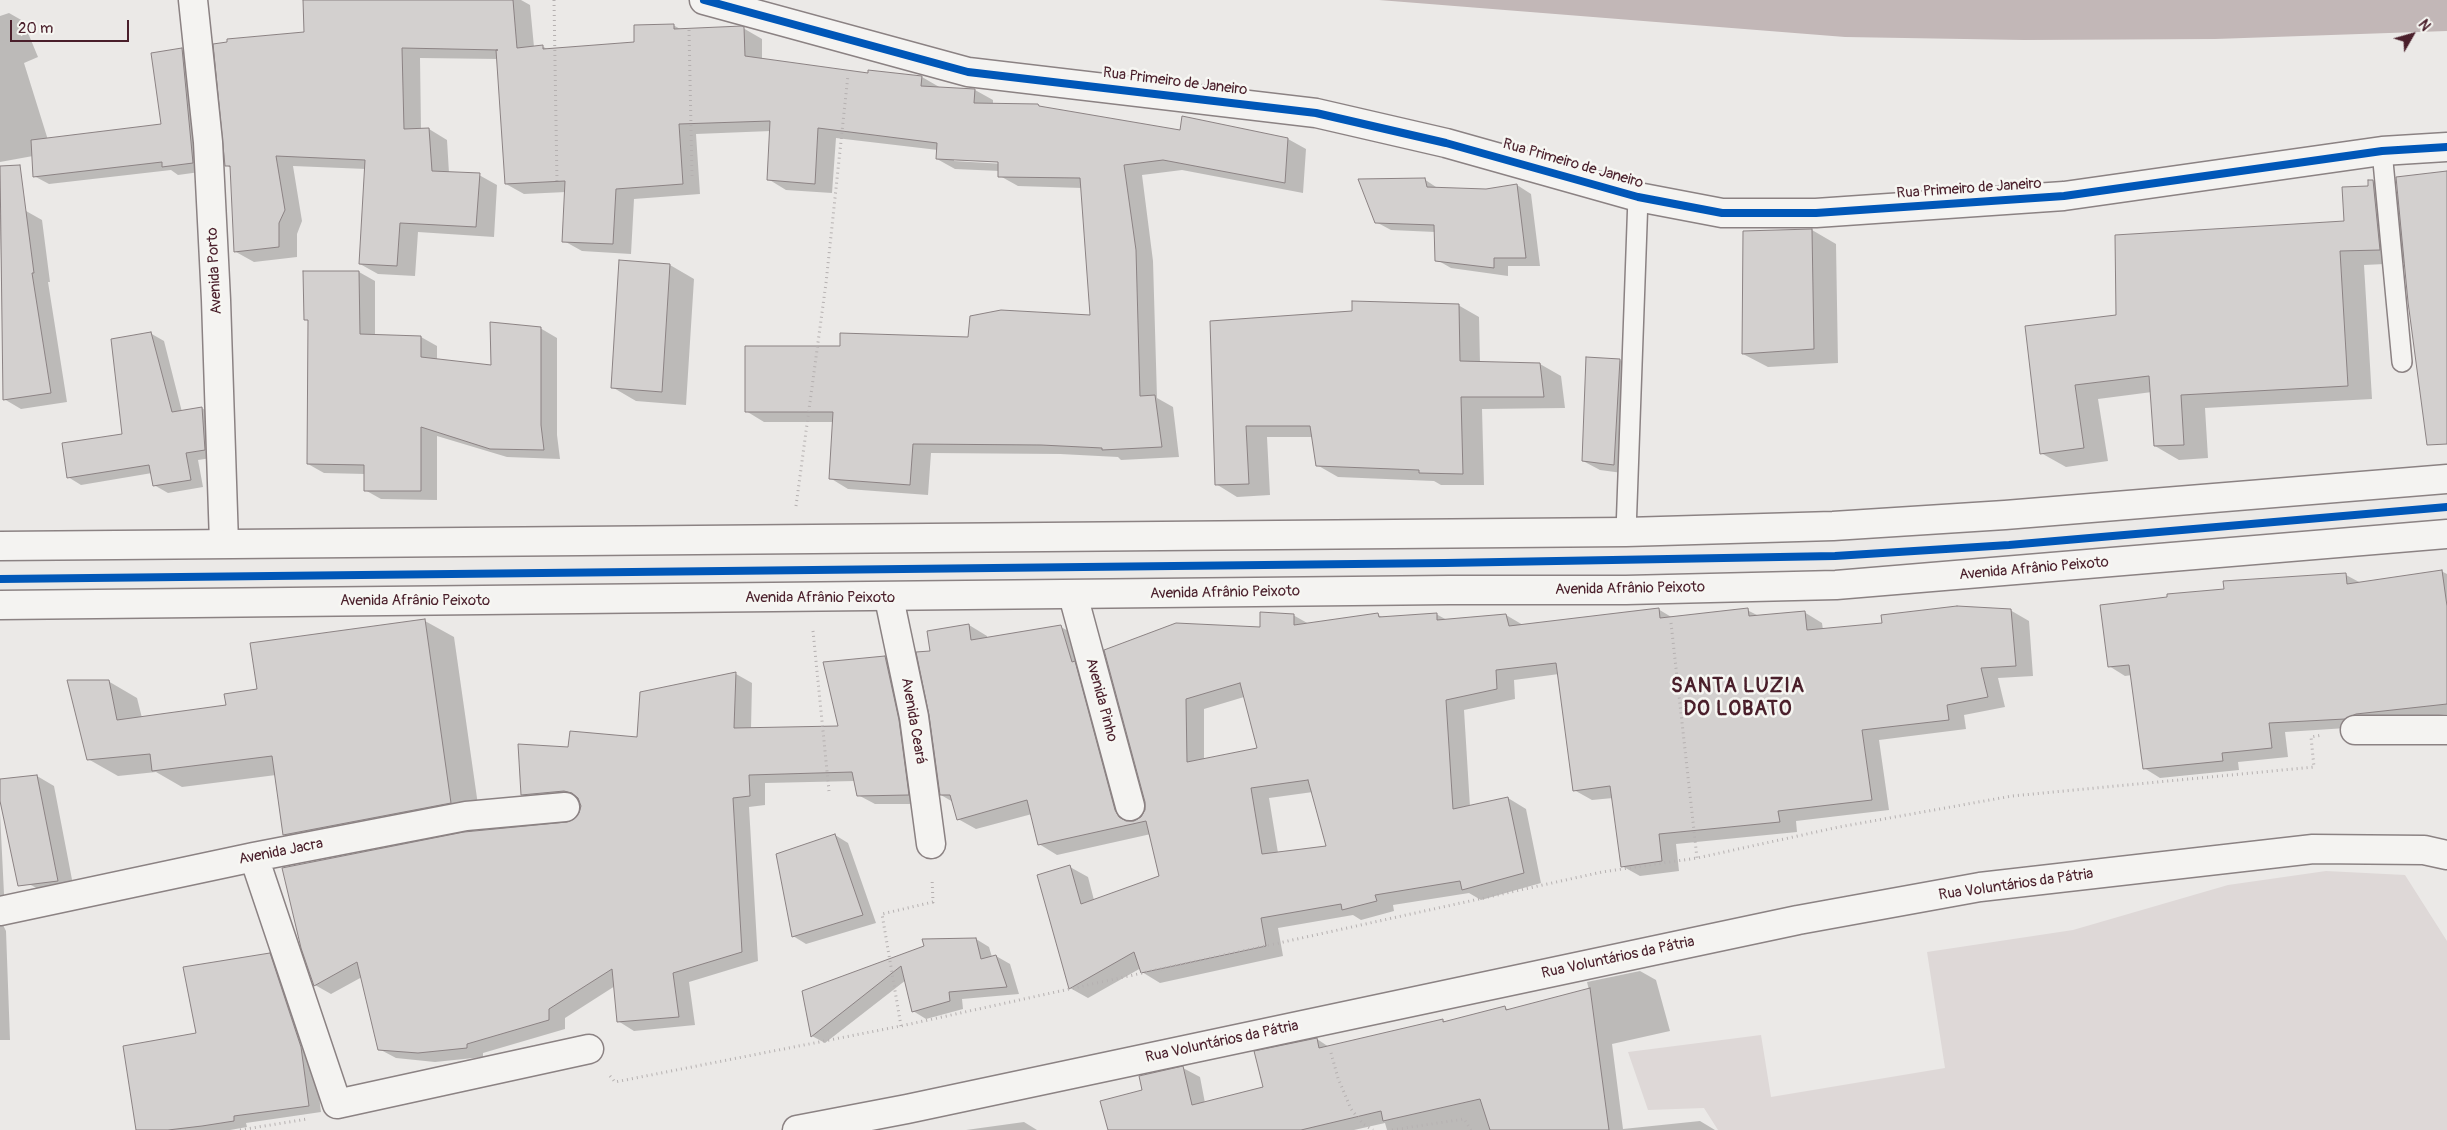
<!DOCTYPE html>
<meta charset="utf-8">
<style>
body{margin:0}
#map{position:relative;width:2447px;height:1130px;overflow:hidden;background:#ebe9e7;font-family:Pangolin,sans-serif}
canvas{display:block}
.north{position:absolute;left:2387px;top:10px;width:50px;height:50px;-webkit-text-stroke:4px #f6f6f2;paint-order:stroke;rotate:52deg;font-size:14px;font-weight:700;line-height:20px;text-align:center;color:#4a1f2b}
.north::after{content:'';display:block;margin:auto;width:18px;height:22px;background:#4a1f2b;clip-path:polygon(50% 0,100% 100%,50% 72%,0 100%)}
.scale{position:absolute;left:10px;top:20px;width:119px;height:22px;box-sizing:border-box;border:2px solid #4a1f2b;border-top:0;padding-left:6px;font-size:15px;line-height:18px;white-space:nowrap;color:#4a1f2b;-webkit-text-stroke:4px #f6f6f2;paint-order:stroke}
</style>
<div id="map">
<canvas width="2447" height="1130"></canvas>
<div class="north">N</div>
<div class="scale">20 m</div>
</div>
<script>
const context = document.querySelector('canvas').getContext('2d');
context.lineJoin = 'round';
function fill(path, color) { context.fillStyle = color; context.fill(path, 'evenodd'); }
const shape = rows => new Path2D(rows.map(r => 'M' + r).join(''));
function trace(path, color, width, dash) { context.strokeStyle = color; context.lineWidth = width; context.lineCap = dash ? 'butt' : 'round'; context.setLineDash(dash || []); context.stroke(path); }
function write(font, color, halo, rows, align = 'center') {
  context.font = font + ' Pangolin,sans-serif'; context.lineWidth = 5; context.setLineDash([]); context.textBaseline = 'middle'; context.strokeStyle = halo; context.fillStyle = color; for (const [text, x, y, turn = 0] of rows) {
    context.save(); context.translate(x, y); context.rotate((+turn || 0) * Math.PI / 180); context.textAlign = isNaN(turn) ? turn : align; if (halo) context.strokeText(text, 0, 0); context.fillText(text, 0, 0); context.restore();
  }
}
const green = shape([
 [2326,871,2405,875,2447,941,2447,1130,1718,1130,1704,1108,1648,1110,1628,1052,1761,1035,1771,1097,1945,1068,1927,952,2073,930,2228,885]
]);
const water = shape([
 [1379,0,2447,0,2447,31,2215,39,2024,40,1845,37]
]);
const shadow = shape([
 [305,0,521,0,530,5,534,47,542,46,547,49,636,43,673,25,682,30,743,28,762,39,762,60,869,74,869,71,922,77,941,88,975,90,993,100,993,104,1038,105,1045,109,1182,131,1183,117,1288,139,1306,149,1303,193,1182,170,1142,175,1153,261,1157,398,1173,407,1179,457,1121,460,1118,457,1060,454,931,453,928,495,848,489,830,478,834,422,764,422,746,411,841,348,969,338,1092,316,1082,188,1018,186,1000,176,1000,171,955,169,937,159,938,150,836,138,832,193,786,190,768,179,771,131,696,134,700,194,634,199,631,254,582,251,564,241,566,192,524,194,506,184,498,59,420,58,421,130,429,129,447,140,449,173,479,175,497,185,494,237,418,232,415,276,378,274,360,264,366,169,293,166,302,221,297,234,297,257,254,262,236,252,231,168,226,165,306,33],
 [954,159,1005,161,1004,164,954,161],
 [9,13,23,21,38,57,24,63,48,140,162,125,182,50,197,58,207,171,178,175,171,170,49,184,34,176,33,156,0,162,0,16],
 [2447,172,2447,433,2406,263,2364,265,2372,399,2205,408,2208,458,2179,460,2155,446,2152,392,2098,399,2108,461,2066,467,2041,453,2026,327,2118,316,2345,222,2370,187,2369,182,2373,181,2399,196],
 [1424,179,1439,189,1486,190,1517,185,1531,194,1540,266,1508,266,1508,276,1451,268,1437,260,1435,232,1391,230,1376,222],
 [26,211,42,220,50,282,48,282,67,402,21,409,4,399,0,215],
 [1812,230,1836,244,1838,363,1768,367,1743,354],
 [670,265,694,279,686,405,636,401,612,387],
 [359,272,375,281,375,336,421,337,437,346,437,360,492,367,540,328,557,338,557,435,560,459,507,457,437,436,437,500,381,499,365,490,365,474,324,473,308,464,309,321,306,319],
 [1458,305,1479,317,1480,363,1540,364,1561,376,1565,408,1482,409,1484,485,1441,485,1434,481,1338,477,1317,465,1313,437,1267,437,1270,495,1237,497,1216,484,1211,322],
 [150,333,164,341,182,412,202,408,215,416,218,457,198,460,203,487,168,493,154,485,152,473,81,485,68,477,124,435],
 [1620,360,1636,370,1630,474,1600,470,1583,461],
 [2441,571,2447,574,2447,714,2373,723,2362,727,2285,732,2288,757,2238,762,2239,770,2160,778,2144,768,2132,675,2125,676,2109,666,2225,590,2346,575,2361,583],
 [1658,609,1673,618,1747,610,1759,616,1804,612,1822,623,1823,630,2010,610,2029,621,2033,676,1998,678,2005,707,1964,715,1966,729,1879,740,1889,810,1796,821,1797,832,1676,844,1679,871,1640,876,1622,866,1613,798,1592,800,1574,790,1559,674,1514,680,1515,699,1464,710,1470,807,1508,798,1526,809,1541,883,1481,900,1469,893,1393,905,1394,911,1361,920,1353,915,1278,928,1283,956,1160,983,1142,972,1141,968,1088,998,1070,988,1070,867,1088,877,1094,900,1161,877,1151,834,1057,855,1039,844,1032,814,976,829,958,819,953,802,941,795,932,652,969,625,987,636,987,639,1061,627,1079,637,1093,673,1133,823,1142,818,1146,810,1146,802,1106,651,1261,629,1293,615,1309,624,1378,615,1384,618,1436,614,1447,620,1506,615,1523,625],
 [1244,697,1258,749,1204,760,1204,709],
 [1313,792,1327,847,1278,853,1269,798],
 [425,621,454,637,480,819,313,851,284,835,276,775,182,787,156,772,118,776,88,759,108,681,137,698,142,718,227,706,258,690],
 [885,657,901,666,924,804,875,804,858,795,855,781,765,783,765,805,749,807,758,961,689,982,695,1025,634,1031,618,1021,615,986,565,1018,565,1029,483,1053,483,1057,435,1062,396,1058,379,1049,362,977,331,994,315,985,575,820,580,814,580,800,538,804,522,795,569,749,639,739,736,674,752,683,751,729,839,727],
 [37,776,54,786,74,890,46,893,29,884],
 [0,813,5,914,3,925,6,931,10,1040,0,1040],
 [835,835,848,843,876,923,806,944,793,936],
 [976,939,989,947,992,957,996,956,1010,964,1019,994,962,999,963,1009,926,1019,913,1011,906,980,825,1043,812,1036,804,991],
 [270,954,283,962,314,1055,321,1112,246,1123,247,1127,230,1130,137,1130,198,1034],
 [1640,971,1656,980,1670,1031,1612,1044,1623,1129,1700,1121,1715,1130,1387,1130,1385,1123,1354,1130,1109,1130,1143,1091,1183,1068,1200,1077,1205,1103,1265,1088,1317,1039,1329,1047,1442,1020,1447,1022,1505,1008,1510,1010,1589,990,1587,982],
 [1024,1122,1037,1130,966,1130]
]);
const building = shape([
 [303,0,513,0,517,48,543,45,543,49,634,42,634,25,674,24,674,29,742,26,744,27,745,56,868,73,868,70,922,76,921,86,975,89,974,103,1038,104,1039,106,1180,130,1182,116,1288,138,1285,183,1163,160,1124,165,1136,250,1140,396,1155,395,1162,447,1102,450,1102,448,1041,445,913,444,910,485,829,479,833,412,745,412,745,346,840,346,840,333,968,337,970,316,1001,310,1090,315,1080,178,998,177,998,162,936,159,937,143,818,128,815,184,767,180,770,121,679,124,683,184,616,189,613,244,562,242,565,181,505,184,496,50,498,50,402,48,404,129,429,128,432,171,480,173,476,227,400,223,397,266,359,264,365,160,276,156,285,210,279,223,279,247,234,252,230,166,225,166,213,44,227,42,227,39,304,32,303,0],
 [182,48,193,163,162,167,162,162,33,177,31,140,161,124,151,53,182,48],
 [20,165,34,273,32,273,51,393,3,400,0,166,20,165],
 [2447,171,2447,444,2427,445,2408,302,2396,177,2447,171],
 [1425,178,1427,187,1486,189,1517,184,1526,258,1494,258,1494,268,1435,261,1434,225,1375,223,1358,179,1425,178],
 [2368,180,2373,180,2380,250,2340,251,2348,386,2181,395,2184,445,2154,446,2149,376,2075,385,2084,448,2040,454,2025,326,2116,315,2115,235,2344,221,2342,187,2368,186,2368,180],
 [1812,229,1814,349,1742,354,1743,231,1812,229],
 [619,260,670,264,662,392,611,388,619,260],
 [303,271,359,271,360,334,421,336,421,357,491,365,490,322,541,327,541,425,544,450,490,449,421,427,421,491,364,491,364,465,307,464,308,320,304,320,303,271],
 [1352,301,1459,304,1460,361,1540,363,1544,397,1461,397,1463,474,1419,473,1419,470,1316,466,1310,426,1246,426,1249,484,1215,485,1210,321,1352,311,1352,301],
 [151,332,172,412,202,407,205,450,186,453,191,480,153,486,149,465,67,478,62,443,122,434,111,339,151,332],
 [1586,357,1620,359,1614,465,1582,461,1586,357],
 [2442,570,2447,606,2447,704,2356,714,2345,719,2269,723,2272,748,2222,753,2223,761,2143,769,2129,665,2108,667,2100,605,2167,597,2167,594,2224,589,2223,581,2346,573,2347,584,2442,570],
 [1957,606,2011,609,2016,666,1981,668,1988,697,1947,705,1949,720,1862,730,1872,800,1778,811,1780,822,1659,834,1662,861,1621,867,1610,786,1573,791,1556,663,1496,670,1497,689,1446,700,1453,809,1508,797,1524,873,1462,890,1460,881,1375,895,1377,901,1342,910,1341,904,1261,918,1266,946,1141,973,1134,952,1069,989,1037,875,1070,865,1081,904,1159,876,1146,821,1038,845,1027,800,957,820,950,795,940,795,929,715,916,652,930,651,927,631,969,624,971,640,1061,625,1072,662,1075,661,1115,810,1119,817,1126,821,1134,821,1141,817,1145,810,1145,802,1104,650,1176,623,1260,627,1260,612,1294,614,1294,625,1378,613,1379,617,1437,613,1437,620,1506,614,1509,626,1659,608,1660,618,1748,608,1749,616,1805,611,1807,630,1882,623,1881,615,1957,606],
 [1240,683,1257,748,1187,762,1186,699,1240,683],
 [1308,780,1326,846,1262,854,1251,788,1308,780],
 [425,619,451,803,283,835,272,756,152,771,150,754,87,760,67,680,109,680,117,720,226,705,224,694,257,689,250,643,425,619],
 [885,656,899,720,909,795,857,796,852,772,749,775,750,796,733,798,742,952,673,973,679,1017,617,1022,612,969,549,1009,549,1020,467,1044,467,1048,418,1053,378,1050,357,962,314,986,301,948,282,868,464,832,567,822,574,819,579,813,581,806,578,798,572,793,564,791,521,795,518,744,568,747,570,731,637,737,640,692,736,672,734,728,838,726,823,662,885,656],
 [37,775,58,881,18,886,0,801,0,779,37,775],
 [835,834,863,915,792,937,776,854,835,834],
 [976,938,981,959,996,955,1007,987,949,992,950,1001,912,1012,901,966,811,1037,802,991,924,946,922,939,976,938],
 [270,953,301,1047,309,1106,234,1116,234,1121,202,1126,168,1130,136,1130,123,1046,196,1033,183,967,270,953],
 [1590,988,1609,1130,1490,1130,1480,1099,1383,1121,1381,1111,1301,1130,1108,1130,1100,1101,1142,1090,1139,1076,1183,1066,1192,1105,1263,1087,1254,1051,1317,1038,1319,1048,1443,1019,1443,1022,1505,1006,1506,1010,1590,988]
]);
const path = shape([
 [554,0,557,183],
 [689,30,692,176],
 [796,506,826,283,848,75],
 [1671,623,1697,858],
 [813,631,829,791],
 [901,1026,882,914,933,902,932,878],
 [1331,1053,1338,1078,1351,1109,1363,1124,1373,1130],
 [610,1076,615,1082,901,1026,1602,872,1697,858,1839,827,2012,796,2314,767,2311,737,2322,735],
 [240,1130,307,1119],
 [1392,1130,1464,1119,1471,1130]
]);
const service = shape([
 [2382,151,2402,362],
 [1626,532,1638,197]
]);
const minor = shape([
 [193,0,208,142,216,300,224,543],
 [704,0,968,72,1316,113,1446,143,1638,197,1722,213,1816,213,2064,196,2382,151,2447,147],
 [1073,595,1130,806],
 [889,598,914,717,931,844],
 [2355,730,2447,730],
 [254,857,337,1104,589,1049],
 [0,911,254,857,466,816,565,807],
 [797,1130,907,1109,1798,920,1980,887,2313,849,2424,850,2447,855]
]);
const primary = shape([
 [0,546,1626,532,1833,526,2005,515,2447,479],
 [0,605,1449,590,1626,590,1836,585,2447,534]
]);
const cycleway = shape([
 [704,0,968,72,1316,113,1446,143,1638,197,1722,213,1816,213,2064,196,2382,151,2447,147],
 [0,579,1445,563,1835,556,2009,545,2447,507]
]);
const streetNames = [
 ["Rua Primeiro de Janeiro",1175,82,7],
 ["Rua Primeiro de Janeiro",1573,164,16],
 ["Rua Primeiro de Janeiro",1969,189,-4],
 ["Avenida Porto",215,271,-93],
 ["Avenida Afrânio Peixoto",2034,569,-5],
 ["Avenida Afrânio Peixoto",1630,589,-1],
 ["Avenida Afrânio Peixoto",1225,593,-1],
 ["Avenida Afrânio Peixoto",820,598],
 ["Avenida Afrânio Peixoto",415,601],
 ["Avenida Pinho",1101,700,75],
 ["Avenida Ceará",913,721,80],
 ["Avenida Jacra",281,852,-11],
 ["Rua Voluntários da Pátria",2016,885,-8],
 ["Rua Voluntários da Pátria",1618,958,-12],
 ["Rua Voluntários da Pátria",1222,1042,-12]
];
const districtNames = [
 ["SANTA LUZIA",1738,687],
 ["DO LOBATO",1738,710]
];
fill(green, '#ded8d7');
fill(water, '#c2b7b7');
fill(shadow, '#0003');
fill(building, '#d3d0cf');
trace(building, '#8b8283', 1);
trace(service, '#8b8283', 22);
trace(minor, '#8b8283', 31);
trace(primary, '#8b8283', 31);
trace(path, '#b5b0b0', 3, [1, 4]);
trace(service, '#f4f3f1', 19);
trace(minor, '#f4f3f1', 28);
trace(primary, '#f4f3f1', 28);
trace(cycleway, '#0057b8', 8);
write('15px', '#4a1f2b', '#f6f6f2', streetNames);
context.letterSpacing = '1px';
write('bold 20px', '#4a1f2b', '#f6f6f2', districtNames);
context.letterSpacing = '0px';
</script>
